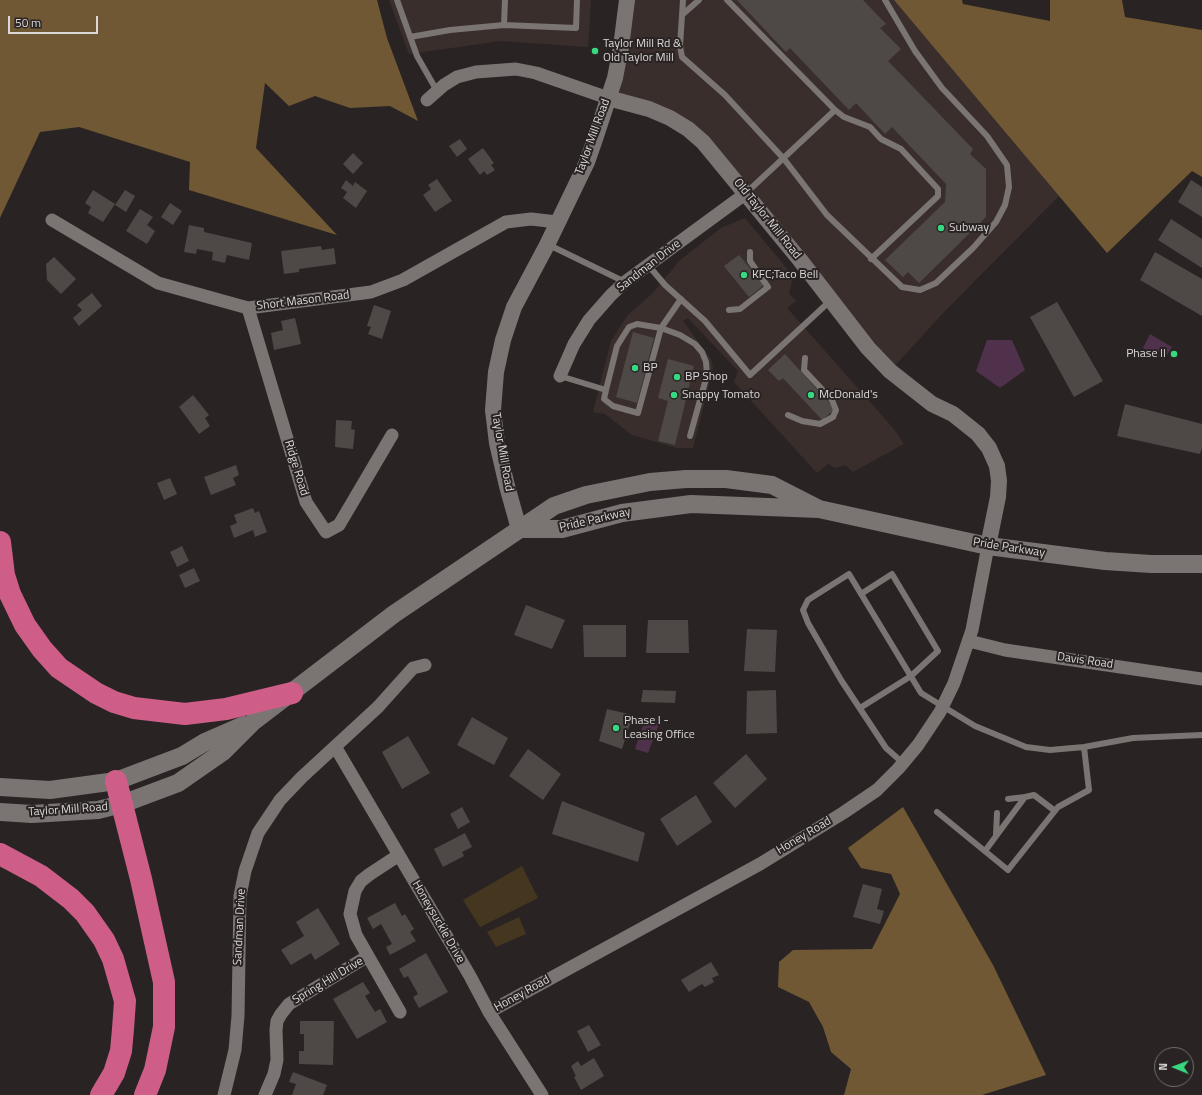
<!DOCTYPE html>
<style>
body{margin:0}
#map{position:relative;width:1202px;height:1095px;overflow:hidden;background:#292423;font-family:"Titillium Web",sans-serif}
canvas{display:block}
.north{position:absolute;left:1154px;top:1047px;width:40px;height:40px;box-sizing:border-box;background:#292423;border:1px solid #716c6b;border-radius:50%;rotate:271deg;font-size:11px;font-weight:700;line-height:16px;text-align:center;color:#dcd8d8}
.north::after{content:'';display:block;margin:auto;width:14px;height:18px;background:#37d880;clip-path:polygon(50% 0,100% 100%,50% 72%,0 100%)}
.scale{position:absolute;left:8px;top:16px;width:90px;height:18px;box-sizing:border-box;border:2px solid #dcd8d8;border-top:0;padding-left:5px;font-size:12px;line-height:14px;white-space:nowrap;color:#dcd8d8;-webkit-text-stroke:3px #292423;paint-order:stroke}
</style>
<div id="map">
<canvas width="1202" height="1095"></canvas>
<div class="north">N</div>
<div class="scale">50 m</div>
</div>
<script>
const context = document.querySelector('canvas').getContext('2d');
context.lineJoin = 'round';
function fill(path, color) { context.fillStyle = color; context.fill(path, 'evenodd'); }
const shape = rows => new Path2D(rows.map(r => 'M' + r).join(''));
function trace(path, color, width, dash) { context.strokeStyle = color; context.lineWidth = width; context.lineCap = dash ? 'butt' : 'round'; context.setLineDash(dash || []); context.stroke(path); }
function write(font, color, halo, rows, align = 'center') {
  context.font = font + ' "Titillium Web",sans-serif'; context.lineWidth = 4; context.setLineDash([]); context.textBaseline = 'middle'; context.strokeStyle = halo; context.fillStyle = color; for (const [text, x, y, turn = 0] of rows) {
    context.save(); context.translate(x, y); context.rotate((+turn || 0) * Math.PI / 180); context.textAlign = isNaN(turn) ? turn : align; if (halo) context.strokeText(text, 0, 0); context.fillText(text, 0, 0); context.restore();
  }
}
const built = shape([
 [389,0,591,0,588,47,501,41,409,54],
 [627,0,894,0,1059,196,945,311,890,371,688,129,608,98],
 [745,218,793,276,789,294,796,301,787,308,893,428,904,444,853,472,845,465,835,468,828,464,817,473,734,382,738,371,688,318,683,321,711,359,713,368,693,448,677,448,632,435,605,414,593,412,611,341,627,316,653,293,680,260,721,228]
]);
const green = shape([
 [522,866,538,898,480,927,463,900],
 [519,917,526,934,496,947,487,932]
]);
const forest = shape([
 [0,0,377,0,387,38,418,121,390,106,350,108,315,96,289,106,265,83,256,148,337,235,189,190,190,162,79,127,40,132,0,218],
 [894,0,962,0,963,4,1050,21,1050,0,1122,0,1125,17,1202,30,1202,177,1192,171,1107,253],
 [903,807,993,965,1046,1075,982,1095,844,1095,851,1069,831,1052,823,1027,809,1002,778,987,779,962,793,950,872,949,900,894,891,874,861,868,848,848]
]);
const water = shape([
 [1150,334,1172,347,1164,360,1143,348],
 [987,340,1012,340,1025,370,1000,388,976,371],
 [645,719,659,724,648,753,635,749]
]);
const building = shape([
 [737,0,863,0,886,24,880,28,901,49,888,61,973,149,970,154,986,169,986,217,919,283,908,272,903,277,885,260,945,202,946,184,892,127,885,134,856,103,849,110,790,48,786,52],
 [460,139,467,149,457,157,449,146],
 [483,148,494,163,491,165,495,170,487,175,484,171,480,175,468,159],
 [353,153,363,163,353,174,343,164],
 [437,179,452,201,435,212,423,195,431,189,428,185],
 [346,180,353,186,355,182,367,191,356,208,343,198,347,192,341,188],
 [1191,180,1202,187,1202,217,1178,202],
 [93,190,115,204,103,222,88,213,91,207,85,203],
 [125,190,135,196,126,212,115,205],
 [170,203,182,211,173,225,161,217],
 [140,209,153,217,147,225,155,231,147,244,126,231],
 [1171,219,1202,239,1202,268,1158,240],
 [189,225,204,228,204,232,252,243,249,260,227,255,225,263,212,260,213,252,197,249,196,254,184,252],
 [321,246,322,250,334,248,336,264,299,269,299,272,284,274,281,251],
 [1155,252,1202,279,1202,316,1140,280],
 [739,255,764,285,749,297,724,266],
 [54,257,76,279,61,294,47,280,46,264],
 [92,293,102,306,79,326,73,318,82,310,77,305],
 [1057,302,1103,381,1074,397,1030,317],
 [374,305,391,311,382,339,368,334,371,327,367,326],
 [295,318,301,344,274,350,271,333,283,330,281,321],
 [633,332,654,338,637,403,616,397],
 [785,354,835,409,822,420,783,378,779,381,768,370],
 [668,359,694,366,675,445,658,441,668,401,658,398],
 [193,395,209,415,205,418,210,426,199,434,179,407],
 [1125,404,1202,424,1202,448,1200,454,1117,436],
 [336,420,352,421,351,429,355,430,353,449,335,447],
 [236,465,239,475,233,478,236,485,211,495,204,477],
 [170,478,177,494,164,500,157,483],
 [253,508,255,513,259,511,267,532,255,537,253,530,234,538,230,526,237,523,234,515],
 [182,546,189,561,177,567,170,552],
 [194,568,200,581,185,588,179,575],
 [526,605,565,620,552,649,514,635],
 [648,620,688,620,689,653,646,653],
 [583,625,626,625,626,657,584,657],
 [747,629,777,630,775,672,744,671],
 [643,690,676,691,675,703,641,702],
 [776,690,777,733,746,734,747,691],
 [607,709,633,715,622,749,599,741],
 [472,717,508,738,494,765,457,745],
 [408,736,430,773,402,789,382,752],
 [528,749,561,774,543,800,509,776],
 [746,754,767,779,735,808,713,783],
 [696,795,712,822,677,846,660,819],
 [562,801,645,833,638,862,552,834],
 [462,807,470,822,458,829,450,814],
 [465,833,472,847,462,852,464,856,443,867,434,849],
 [863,884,882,889,877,909,884,911,880,924,853,917],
 [395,903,402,916,405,914,414,929,410,932,416,941,390,955,386,947,392,944,381,924,373,929,367,918],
 [318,908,340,944,315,960,311,953,291,965,281,950,304,936,296,922],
 [426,953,448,992,419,1008,413,997,418,994,408,976,404,978,399,969],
 [711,962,719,975,712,978,714,982,705,987,702,984,689,992,681,980],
 [363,982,370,993,365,996,375,1012,380,1009,387,1022,357,1039,333,999],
 [300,1021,334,1021,333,1065,299,1064,299,1051,304,1051,304,1034,300,1034],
 [589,1025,601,1045,588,1052,577,1031],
 [594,1058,604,1076,581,1090,574,1077,576,1076,571,1066,578,1061,581,1066],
 [293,1072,327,1085,323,1095,292,1095,296,1084,289,1082]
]);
const service = shape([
 [397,0,417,56,437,91],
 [683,0,680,46,682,57,725,95,784,159,827,215,902,287,920,290,936,283,973,248,996,222,1005,205,1009,187,1007,165,987,136,942,88,915,51,885,0],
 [727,0,835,110,844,117,870,127,881,139,901,149,938,189,938,196,871,259],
 [683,14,699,0],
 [504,25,505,0],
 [410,37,450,30,504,25,576,28,577,0],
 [746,193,835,110],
 [549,245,625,282],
 [648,265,665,285,705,321,750,375,830,301],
 [729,310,740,309,768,287,750,261,750,252],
 [560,376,606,390,617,346,629,327,637,324,661,328,681,299],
 [606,390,604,399,613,406,638,413,661,328,680,335,695,344,702,352,706,362,707,375,690,436],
 [788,415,802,421,820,424,833,417,836,410,832,400,804,370,805,358],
 [860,708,911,676,938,651,892,574,861,594],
 [903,763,886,748,841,680,808,623,803,610,808,600,849,574,921,693,975,726,1026,747,1050,750,1084,747,1133,738,1202,735],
 [1008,799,1025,797],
 [937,812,1008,870,1058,807,1089,790,1084,747],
 [996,835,997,813],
 [985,851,1025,797,1034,795,1055,811]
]);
const minor = shape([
 [427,100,444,85,457,77,476,72,516,69,536,73,608,98],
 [52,220,158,283,248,308,371,292,403,280,506,222,531,219,557,222],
 [248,308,306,502,326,532,339,525,392,435],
 [560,376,574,344,589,320,611,295,625,282,745,194],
 [969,641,1005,650,1202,679],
 [336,748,470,976,489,1012,542,1095],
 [399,855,370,874,361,881,355,891,350,914,356,935,400,1012],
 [489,1012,760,864,843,813,877,790,898,769,918,745,940,712,954,683,972,630,988,546],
 [224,1095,235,1050,238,1016,240,896,245,871,258,833,280,800,302,777,378,707,413,668,425,665],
 [265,1095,274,1074,277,1060,276,1030,277,1021,281,1014,289,1004,368,956]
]);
const tertiary = shape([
 [608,98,649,109,670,118,688,129,703,142,800,260,868,348,890,371,932,404,953,414,978,434,989,448,997,466,999,481,998,497,988,546],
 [519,529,507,486,497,443,493,410,496,372,503,340,514,307,547,245,587,162,595,139,615,78,621,47,627,0]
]);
const secondary = shape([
 [519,529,562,529,622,513,691,504,819,509,988,546,1105,561,1151,564,1202,564],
 [0,787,50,790,116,781,182,756,205,742,244,725],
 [0,812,32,814,98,810,122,804,178,783,224,751,254,721,394,614,554,506,586,495,650,482,686,479,726,479,772,485,819,509]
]);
const motorway = shape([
 [0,542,4,575,10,594,25,625,42,649,59,668,96,693,114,702,134,708,185,714,226,709,292,693],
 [116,781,141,879,164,982,164,1027,155,1070,145,1095],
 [0,854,41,876,71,899,85,913,104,940,113,959,125,1001,123,1029,121,1051,114,1073,101,1095]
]);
const markers = [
 [595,51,4,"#37d880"],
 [941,228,4,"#37d880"],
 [744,275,4,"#37d880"],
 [1174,354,4,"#37d880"],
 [635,368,4,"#37d880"],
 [677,377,4,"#37d880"],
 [674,395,4,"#37d880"],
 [811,395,4,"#37d880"],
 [616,728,4,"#37d880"]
];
const poiNames = [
 ["Taylor Mill Rd &",603,44],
 ["Old Taylor Mill",603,58],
 ["Subway",949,228],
 ["KFC;Taco Bell",752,275],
 ["Phase II",1166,354,"right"],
 ["BP",643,368],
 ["BP Shop",685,377],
 ["Snappy Tomato",682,395],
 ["McDonald's",819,395],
 ["Phase I -",624,721],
 ["Leasing Office",624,735]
];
const streetNames = [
 ["Taylor Mill Road",593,137,-70],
 ["Old Taylor Mill Road",767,219,51],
 ["Sandman Drive",649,266,-38],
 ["Short Mason Road",303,301,-7],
 ["Taylor Mill Road",502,452,80],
 ["Ridge Road",296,468,73],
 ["Pride Parkway",595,520,-13],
 ["Pride Parkway",1009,548,9],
 ["Davis Road",1085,661,8],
 ["Taylor Mill Road",68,810,-4],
 ["Honey Road",804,836,-31],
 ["Honeysuckle Drive",438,922,60],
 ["Sandman Drive",240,927,-87],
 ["Spring Hill Drive",328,981,-31],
 ["Honey Road",522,994,-29]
];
fill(built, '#3a2e2d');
fill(green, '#45361f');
fill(forest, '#705834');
fill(water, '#50314b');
fill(building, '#4e4947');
trace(service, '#7a7473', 6);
trace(minor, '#7a7473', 13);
trace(tertiary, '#7a7473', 16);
trace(secondary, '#7a7473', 18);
trace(motorway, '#ce5e88', 22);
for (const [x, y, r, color] of markers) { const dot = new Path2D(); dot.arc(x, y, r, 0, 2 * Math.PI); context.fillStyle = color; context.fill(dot); trace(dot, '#292423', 1.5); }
write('12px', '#dcd8d8', '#292423', poiNames, 'left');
write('12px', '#dcd8d8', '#292423', streetNames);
</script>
